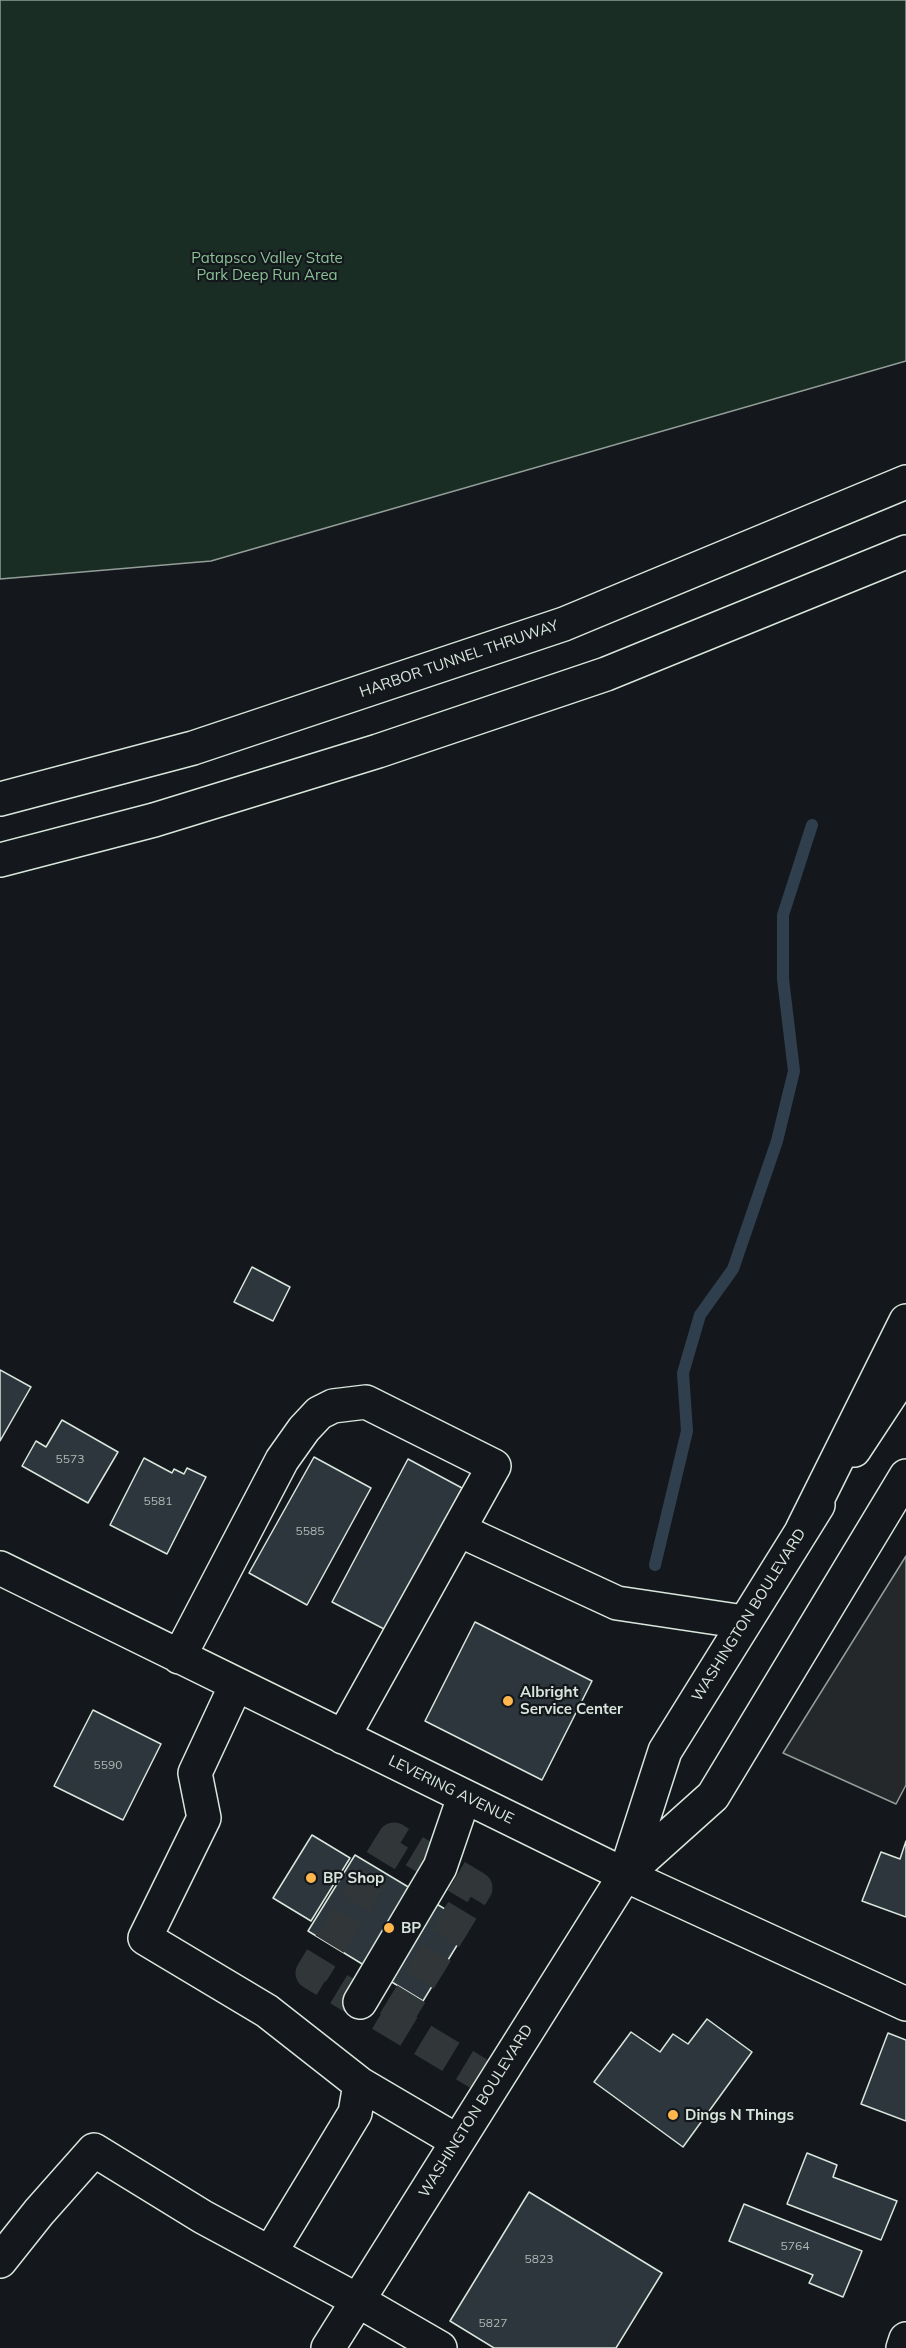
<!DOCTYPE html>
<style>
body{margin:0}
canvas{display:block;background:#14181c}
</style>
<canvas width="906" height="2348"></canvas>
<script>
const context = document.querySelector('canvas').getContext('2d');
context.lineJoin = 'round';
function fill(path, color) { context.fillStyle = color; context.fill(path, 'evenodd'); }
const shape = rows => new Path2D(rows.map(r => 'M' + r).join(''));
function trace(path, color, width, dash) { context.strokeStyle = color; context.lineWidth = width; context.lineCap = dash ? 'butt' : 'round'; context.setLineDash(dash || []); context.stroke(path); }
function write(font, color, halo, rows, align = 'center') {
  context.font = font + ' Mulish,sans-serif'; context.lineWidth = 4.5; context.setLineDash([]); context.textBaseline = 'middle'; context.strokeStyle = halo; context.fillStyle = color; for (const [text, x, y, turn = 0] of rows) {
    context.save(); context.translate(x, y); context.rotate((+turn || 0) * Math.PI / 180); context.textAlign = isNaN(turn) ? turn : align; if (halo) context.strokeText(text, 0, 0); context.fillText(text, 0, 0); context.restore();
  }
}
const green = shape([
 [0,0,906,0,906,361,211,561,0,579,0,0]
]);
const parking = shape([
 [906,1556,906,1785,896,1804,783,1753,906,1556]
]);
const stream = shape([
 [655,1565,687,1431,683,1373,700,1315,733,1269,777,1141,794,1071,783,979,783,915,812,825]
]);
const building = shape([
 [252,1267,290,1287,273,1321,234,1302,252,1267],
 [0,1370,31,1387,0,1441,0,1370],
 [62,1420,118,1452,88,1503,22,1466,36,1441,46,1447,62,1420],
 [314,1457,371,1488,307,1605,249,1573,314,1457],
 [144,1458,172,1473,174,1469,184,1474,187,1468,206,1477,167,1554,110,1525,144,1458],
 [408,1459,462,1488,386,1630,332,1602,408,1459],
 [475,1622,592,1681,542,1780,425,1721,475,1622],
 [93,1710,161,1744,123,1820,54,1786,93,1710],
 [312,1835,350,1858,311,1921,273,1898,312,1835],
 [906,1841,906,1917,862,1901,881,1852,900,1859,906,1841],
 [355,1855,470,1924,423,2001,308,1931,355,1855],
 [707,2019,752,2052,683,2147,594,2082,631,2032,660,2052,673,2034,688,2044,707,2019],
 [888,2033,906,2040,906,2121,861,2104,888,2033],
 [807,2153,837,2165,833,2177,897,2201,881,2240,787,2204,807,2153],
 [529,2192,662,2273,616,2348,494,2348,450,2321,529,2192],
 [744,2204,862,2251,843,2297,809,2283,813,2275,729,2241,744,2204]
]);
const minorTunnel = shape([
 [394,2022,476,1888,394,1839,312,1973,494,2083]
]);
const minor = shape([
 [459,1530,617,1603,744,1622],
 [0,1568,625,1875,906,2004],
 [179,1657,282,1460,304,1429,319,1413,333,1406,366,1402,494,1466,343,1737],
 [236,1685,195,1773,204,1818,145,1938,267,2011,360,2084,457,2141],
 [360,2002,440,1867,464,1797],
 [270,2253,355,2113,360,2084],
 [0,2261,39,2212,94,2150,203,2217,357,2300,440,2348],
 [903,2348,906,2339]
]);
const major = shape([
 [854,1450,906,1371],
 [626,1874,713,1796,906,1476],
 [328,2348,625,1875,665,1751,818,1505]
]);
const highway = shape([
 [0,799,193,748,564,624,906,482],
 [0,860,154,820,378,751,606,674,906,552],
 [803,1528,906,1321]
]);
const markers = [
 [508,1701,6,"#ffb74d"],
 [311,1878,6,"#ffb74d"],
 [389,1928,6,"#ffb74d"],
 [673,2115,6,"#ffb74d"]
];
const numberNames = [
 ["5573",70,1459],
 ["5581",158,1501],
 ["5585",310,1531],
 ["5590",108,1765],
 ["5764",795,2246],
 ["5823",539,2259],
 ["5827",493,2323]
];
const parkNames = [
 ["Patapsco Valley State",267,258],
 ["Park Deep Run Area",267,275]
];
const streetNames = [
 ["HARBOR TUNNEL THRUWAY",459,659,-19],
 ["WASHINGTON BOULEVARD",749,1615,-58],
 ["LEVERING AVENUE",451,1790,26],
 ["WASHINGTON BOULEVARD",476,2111,-58]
];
const poiNames = [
 ["Albright",520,1692],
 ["Service Center",520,1709],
 ["BP Shop",323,1878],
 ["BP",401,1928],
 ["Dings N Things",685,2115]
];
fill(green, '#1a2d24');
trace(green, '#939e99', 1.5);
fill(parking, '#24282b');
trace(parking, '#939e99', 1.5);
trace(stream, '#2f3f4d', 12);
fill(building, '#2c363c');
trace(building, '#d8e6dc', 1.5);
trace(minorTunnel, '#313739', 33, [33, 16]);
trace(minor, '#d8e6dc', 36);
trace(major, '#d8e6dc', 36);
trace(highway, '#d8e6dc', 36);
trace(minor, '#14181c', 33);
trace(major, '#14181c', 33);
trace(highway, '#14181c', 33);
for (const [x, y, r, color] of markers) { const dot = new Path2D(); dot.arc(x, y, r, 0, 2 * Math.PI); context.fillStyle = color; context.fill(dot); trace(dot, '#14181c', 2); }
write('12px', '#adbab4', null, numberNames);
write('15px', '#8ac095', '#14181c', parkNames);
write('15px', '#d8e6dc', '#14181c', streetNames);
write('bold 15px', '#d8e6dc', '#14181c', poiNames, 'left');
</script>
